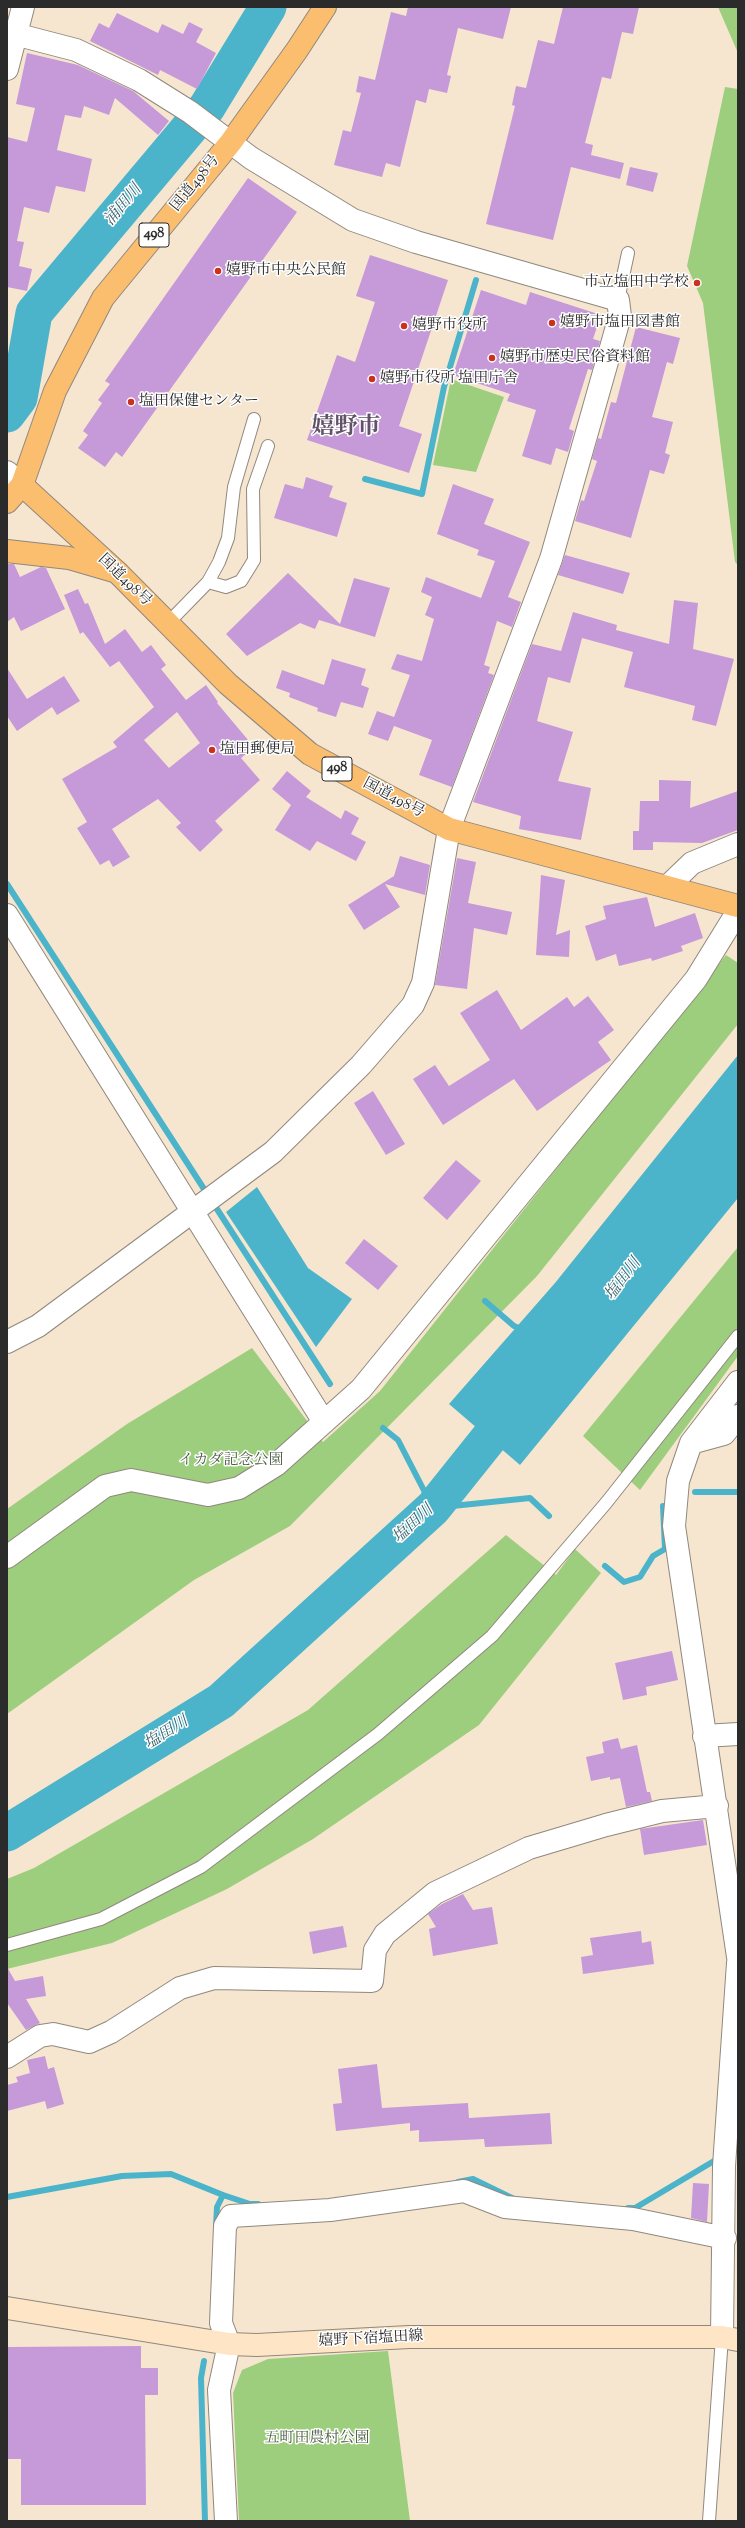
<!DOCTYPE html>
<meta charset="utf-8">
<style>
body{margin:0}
#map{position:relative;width:745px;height:2528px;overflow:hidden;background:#f6e6d0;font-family:"Sorts Mill Goudy",serif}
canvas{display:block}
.frame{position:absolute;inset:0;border:8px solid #2b2b2b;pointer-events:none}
</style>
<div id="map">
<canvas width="745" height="2528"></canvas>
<div class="frame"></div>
</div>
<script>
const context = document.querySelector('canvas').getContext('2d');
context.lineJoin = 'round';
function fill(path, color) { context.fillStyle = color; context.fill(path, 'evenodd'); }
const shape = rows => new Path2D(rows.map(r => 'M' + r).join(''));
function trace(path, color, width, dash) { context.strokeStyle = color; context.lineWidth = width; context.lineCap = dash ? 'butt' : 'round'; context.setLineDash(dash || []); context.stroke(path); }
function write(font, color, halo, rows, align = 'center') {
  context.font = font + ' "Sorts Mill Goudy","Noto Serif JP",serif'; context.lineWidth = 3; context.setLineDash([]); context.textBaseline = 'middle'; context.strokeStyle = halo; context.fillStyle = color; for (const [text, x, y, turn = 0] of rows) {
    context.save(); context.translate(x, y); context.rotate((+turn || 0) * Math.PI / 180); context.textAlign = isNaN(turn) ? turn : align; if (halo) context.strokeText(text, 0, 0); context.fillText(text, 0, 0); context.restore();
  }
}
const green = shape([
 [718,7,738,7,738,53],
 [725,87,738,89,738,565,735,562,703,303,687,266],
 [451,379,504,397,476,472,433,465],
 [726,955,738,963,738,1024,537,1276,290,1526,194,1580,7,1714,7,1509,127,1424,252,1348,323,1442,380,1391],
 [738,1247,738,1356,640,1490,583,1436],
 [506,1535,556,1575,575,1549,601,1573,479,1725,313,1839,227,1889,112,1943,7,1969,7,1879,34,1868,308,1710],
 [388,2351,410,2521,239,2521,233,2393,242,2370,268,2359]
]);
const water = shape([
 [738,1055,738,1198,520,1465,449,1404,555,1283],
 [257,1187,308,1268,352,1299,316,1347,226,1212]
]);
const stream = shape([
 [365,479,422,494,444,387,476,280],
 [7,884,330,1384],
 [485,1301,514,1326,524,1330],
 [383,1428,398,1440,433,1508,530,1498,549,1516],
 [695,1492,738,1492],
 [605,1566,624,1582,640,1577,653,1556,665,1549,663,1506],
 [458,2182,473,2179,514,2199],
 [7,2197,122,2176,171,2174,223,2195,250,2204,258,2204],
 [628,2208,635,2208,719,2158],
 [216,2227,217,2207,223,2195],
 [204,2361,201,2378,205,2521]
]);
const river = shape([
 [7,414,19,398,34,313,207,107,268,7],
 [7,1833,221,1701,433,1508,489,1438,523,1401]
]);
const building = shape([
 [408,7,511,7,503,39,458,28,447,75,451,76,447,93,429,89,426,103,416,100,400,167,386,163,382,177,334,165,343,130,351,132,361,93,356,92,359,76,375,80,391,12,406,16],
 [563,7,639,7,633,34,622,32,611,79,602,77,585,143,593,145,591,155,624,163,620,179,571,167,553,240,486,224,515,106,512,105,516,86,526,88,538,40,554,44],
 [117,13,158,33,162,24,183,34,189,22,203,29,196,42,216,53,197,89,160,70,158,75,90,41,99,23,109,28],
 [27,53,78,65,133,91,169,121,158,135,115,98,109,115,84,106,81,118,65,115,57,150,92,159,85,192,56,186,49,213,24,207,17,241,24,242,19,266,32,269,27,291,7,287,7,137,27,142,35,108,16,104],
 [630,167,658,173,653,192,626,185],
 [248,178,297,212,122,457,116,452,105,467,78,448,88,435,83,431,102,403,98,400,110,384,105,381],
 [370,255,448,280,399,426,422,434,409,473,307,440,337,355,355,362,375,302,356,296],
 [481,290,526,305,530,292,601,315,593,339,600,341,592,370,588,369,569,429,574,431,568,452,556,448,551,465,522,456,536,410,507,401,510,394,453,375],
 [636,327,680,338,673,364,667,362,652,417,673,422,665,453,670,455,664,474,650,470,631,538,575,521,581,500,584,501,597,461,592,459,598,438,601,439,611,402,616,403],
 [306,477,333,486,329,497,347,503,337,537,274,518,285,484,303,489],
 [453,484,494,499,484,524,530,542,508,597,521,602,512,627,497,621,484,665,490,667,488,673,494,675,452,787,419,775,432,740,394,726,388,741,368,734,377,711,394,717,410,675,391,669,397,654,422,661,434,619,425,615,432,597,421,592,426,577,481,598,495,561,477,555,479,550,437,534],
 [565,555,630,573,623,594,558,575],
 [7,564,14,564,20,577,41,567,46,568,65,609,21,631,14,617,7,622],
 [288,573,340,624,354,578,390,588,375,637,319,620,315,629,300,623,247,656,226,634],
 [78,589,85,604,88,603,105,644,125,629,142,652,151,645,166,665,161,669,186,700,206,685,218,702,217,703,254,747,241,758,260,780,215,821,223,830,200,852,176,827,181,823,158,799,112,829,130,857,113,867,109,860,100,865,77,828,87,822,62,779,117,747,113,742,154,707,119,661,110,667,83,632,80,634,64,595],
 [177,712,200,743,169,768,144,740],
 [674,600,698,603,693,649,734,659,716,726,692,720,695,706,624,687,633,652,582,638,570,683,548,677,537,721,573,732,558,781,591,788,581,840,519,829,521,816,473,802,532,644,561,651,573,612,617,625,616,630,669,644],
 [332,659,366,669,361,685,369,688,363,708,341,702,336,717,317,711,318,708,289,697,290,693,276,688,282,670,324,685],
 [7,668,27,699,64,676,80,701,57,715,52,707,17,731,7,716],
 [287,771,311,791,306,797,341,819,345,810,359,818,351,834,366,842,356,861,317,841,310,851,275,830,291,805,272,789],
 [659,780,691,781,690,808,738,791,738,830,702,843,653,842,653,850,633,850,633,831,639,831,640,801,659,801],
 [400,856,430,865,425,895,385,884,400,907,364,930,348,905,394,876],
 [457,858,476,862,468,903,512,912,507,935,474,928,467,989,435,985],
 [541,875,565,880,556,935,570,930,569,957,536,955],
 [647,897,655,927,695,913,703,938,681,946,683,951,652,961,651,958,619,966,616,954,596,961,585,926,606,919,603,906],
 [497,990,521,1030,567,997,574,1007,588,996,614,1030,598,1042,611,1060,537,1111,514,1079,443,1125,413,1079,435,1065,449,1086,490,1060,460,1013],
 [373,1091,405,1144,386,1155,354,1103],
 [456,1160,481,1181,447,1220,423,1198],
 [364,1239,398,1266,378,1290,345,1263],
 [672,1651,678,1680,646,1687,647,1695,623,1700,615,1663],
 [618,1738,621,1749,637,1745,647,1792,650,1792,652,1801,626,1807,620,1778,610,1780,610,1777,591,1781,586,1757,604,1753,602,1742],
 [703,1820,707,1845,644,1855,640,1829],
 [463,1894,473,1910,492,1907,498,1944,433,1956,429,1929,436,1927,428,1914,442,1904],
 [343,1926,347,1947,313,1954,309,1932],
 [641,1931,642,1943,651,1941,654,1964,583,1974,581,1957,593,1955,590,1938],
 [7,1967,15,1981,43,1976,46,1996,26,1999,40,2023,26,2030,7,2003],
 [45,2056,48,2069,54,2067,64,2104,47,2109,45,2101,7,2111,7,2085,18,2082,16,2077,30,2073,27,2060],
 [377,2064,382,2108,468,2103,469,2118,550,2113,552,2144,485,2147,484,2139,419,2142,419,2130,410,2131,410,2123,336,2131,333,2104,342,2103,338,2069],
 [693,2183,709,2184,707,2222,691,2218],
 [141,2346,141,2368,158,2368,158,2395,145,2395,146,2505,21,2505,21,2459,7,2459,7,2347]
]);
const service = shape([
 [618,300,628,253],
 [208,582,226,587,241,581,254,560,253,489,268,446],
 [168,623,208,582,219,562,228,538,234,487,254,419],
 [7,1945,101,1919,201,1867,378,1734,492,1636,606,1503,738,1336],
 [709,2521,722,2337]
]);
const minor = shape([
 [7,32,76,50,139,80,190,112,251,158,353,220,416,242,618,300,620,316,551,559,449,829,423,983,413,1005,361,1065,273,1152,38,1326,7,1342],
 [7,69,23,7],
 [7,472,22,485],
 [667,887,692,863,738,844],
 [7,915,324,1422],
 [738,1382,691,1443,678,1481,674,1526,738,1957],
 [691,1443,724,1434,738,1416],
 [7,1557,105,1486,131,1480,208,1495,239,1488,276,1465,361,1389,696,979,738,911],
 [704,1736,738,1734],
 [7,2057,40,2036,53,2034,89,2042,111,2032,180,1988,214,1978,372,1981,375,1950,385,1934,435,1893,529,1848,606,1825,662,1811,717,1806],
 [722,2337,724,2166,738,1963],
 [226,2521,219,2390,229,2344,221,2323,225,2226,231,2216,330,2210,464,2191,505,2207,633,2219,725,2238]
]);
const secondary = shape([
 [7,2308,229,2344,257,2345,409,2337,722,2337,738,2340]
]);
const primary = shape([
 [7,502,22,485],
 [7,551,69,558,117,572]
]);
const trunk = shape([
 [325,7,297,50,231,142,103,298,55,391,22,485,117,572,228,684,310,754,449,829,738,906]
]);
const markers = [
 [218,271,4,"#c8321e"],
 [697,283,4,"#c8321e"],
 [552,323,4,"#c8321e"],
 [404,326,4,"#c8321e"],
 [492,358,4,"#c8321e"],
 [372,379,4,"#c8321e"],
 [131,402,4,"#c8321e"],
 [212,750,4,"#c8321e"]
];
const shields = [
 [154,235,30],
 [337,769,30]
];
const shieldNames = [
 ["498",154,235],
 ["498",337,769]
];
const streetNames = [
 ["国道498号",196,184,-51],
 ["国道498号",124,581,44],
 ["国道498号",393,799,28],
 ["嬉野下宿塩田線",371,2340,-3]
];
const poiNames = [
 ["嬉野市中央公民館",226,271],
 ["市立塩田中学校",689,283,"right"],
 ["嬉野市塩田図書館",560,323],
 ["嬉野市役所",412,326],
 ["嬉野市歴史民俗資料館",500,358],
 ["嬉野市役所 塩田庁舎",380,379],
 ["塩田保健センター",139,402],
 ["塩田郵便局",220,750]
];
const parkNames = [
 ["イカダ記念公園",231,1461],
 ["五町田農村公園",317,2439]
];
const waterNames = [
 ["浦田川",124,206,-50],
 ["塩田川",624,1280,-53],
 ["塩田川",414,1525,-43],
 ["塩田川",167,1734,-32]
];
const townNames = [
 ["嬉野市",346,429]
];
fill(green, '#9cce7d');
fill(water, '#4cb4ca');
trace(stream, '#4cb4ca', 6);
trace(river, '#4cb4ca', 37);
fill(building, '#c699d9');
trace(service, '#90887e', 14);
trace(minor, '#90887e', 24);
trace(secondary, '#90887e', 24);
trace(primary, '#90887e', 24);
trace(trunk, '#90887e', 24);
trace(service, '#fff', 12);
trace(minor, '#fff', 22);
trace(secondary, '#fde5c5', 22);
trace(primary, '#fbbd6e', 22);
trace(trunk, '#fbbd6e', 22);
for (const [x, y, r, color] of markers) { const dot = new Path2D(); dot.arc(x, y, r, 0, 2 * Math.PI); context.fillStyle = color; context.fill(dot); trace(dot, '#fff', 1.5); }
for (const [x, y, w] of shields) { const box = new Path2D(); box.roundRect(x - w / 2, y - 12, w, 24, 3); context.fillStyle = '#fff'; context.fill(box); trace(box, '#2b2b2b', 1); }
write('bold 14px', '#2b2b2b', null, shieldNames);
write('15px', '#2b2b2b', '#fff', streetNames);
write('15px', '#2b2b2b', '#fff', poiNames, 'left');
write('15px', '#4d5c44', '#fff', parkNames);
write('italic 16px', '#38626b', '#fff', waterNames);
write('bold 23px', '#615268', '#fff', townNames);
</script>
